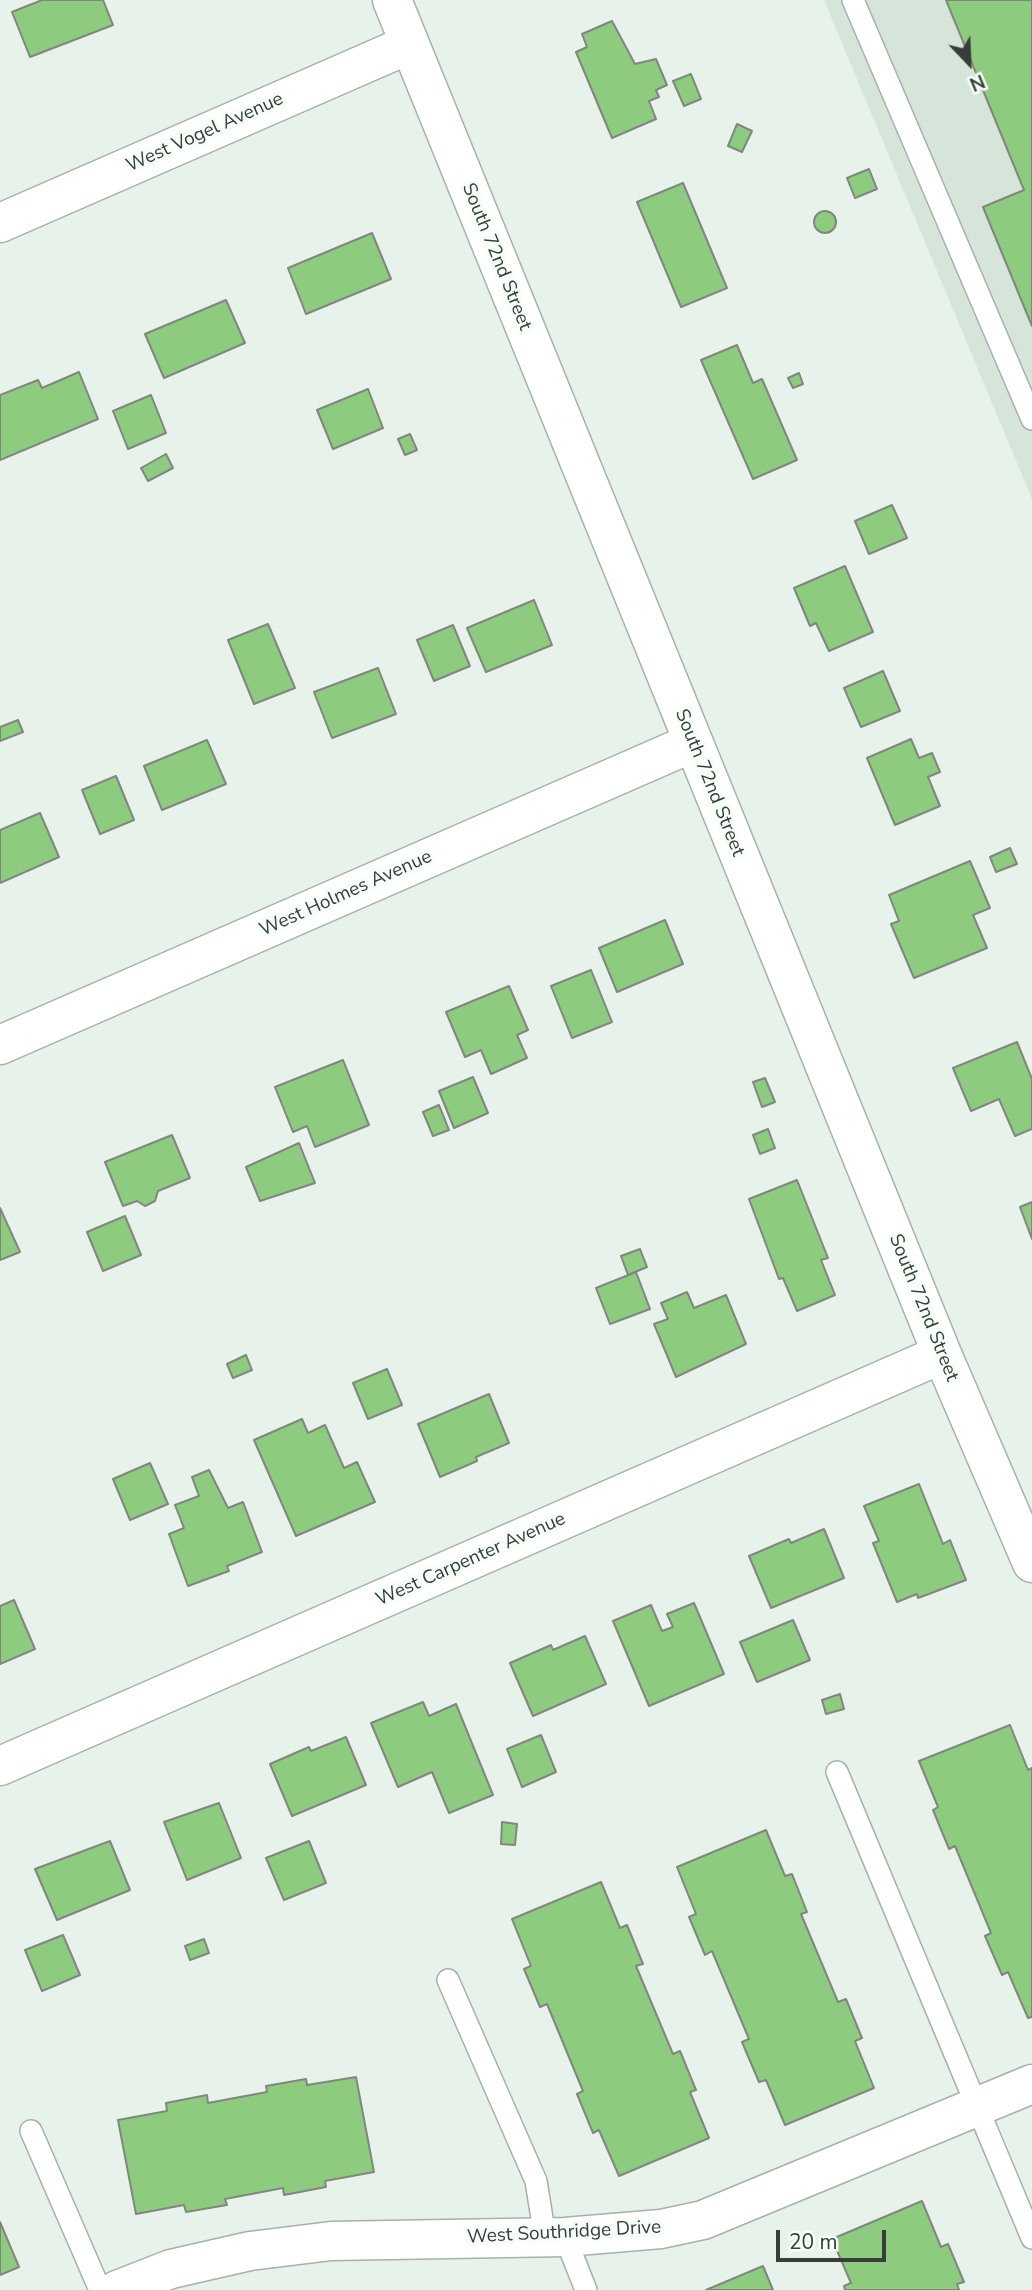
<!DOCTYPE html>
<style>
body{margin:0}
#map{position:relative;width:1032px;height:2290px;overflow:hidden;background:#e7f2eb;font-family:"Nunito Sans",sans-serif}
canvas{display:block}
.north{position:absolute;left:934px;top:28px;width:70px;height:70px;-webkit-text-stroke:5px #f5fff8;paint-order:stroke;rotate:157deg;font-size:19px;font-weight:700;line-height:28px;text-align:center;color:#393d3a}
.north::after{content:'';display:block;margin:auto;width:24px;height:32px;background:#393d3a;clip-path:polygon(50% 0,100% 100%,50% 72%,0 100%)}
.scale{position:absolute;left:776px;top:2230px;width:110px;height:32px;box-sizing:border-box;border:4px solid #393d3a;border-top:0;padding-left:9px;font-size:21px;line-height:24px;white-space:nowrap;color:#393d3a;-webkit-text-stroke:5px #f5fff8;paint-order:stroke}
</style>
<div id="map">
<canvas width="1032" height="2290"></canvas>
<div class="north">N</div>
<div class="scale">20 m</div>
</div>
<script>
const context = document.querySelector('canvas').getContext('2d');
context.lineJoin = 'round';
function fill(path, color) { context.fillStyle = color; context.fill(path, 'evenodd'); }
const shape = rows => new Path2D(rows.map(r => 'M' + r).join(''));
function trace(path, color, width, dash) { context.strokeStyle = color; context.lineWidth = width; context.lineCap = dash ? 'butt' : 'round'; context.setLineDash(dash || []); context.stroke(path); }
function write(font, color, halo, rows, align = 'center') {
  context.font = font + ' "Nunito Sans",sans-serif'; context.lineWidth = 7; context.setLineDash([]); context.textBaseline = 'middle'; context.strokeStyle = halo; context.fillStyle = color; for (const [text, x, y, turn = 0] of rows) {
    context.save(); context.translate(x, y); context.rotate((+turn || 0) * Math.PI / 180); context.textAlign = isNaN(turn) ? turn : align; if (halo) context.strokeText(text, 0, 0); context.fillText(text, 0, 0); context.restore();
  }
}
const built = shape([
 [824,0,1032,0,1032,499]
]);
const building = shape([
 [42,0,103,0,113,25,30,57,12,12,42,0],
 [946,0,1032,0,1032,326,983,207,1024,190,946,0],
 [612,21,635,64,656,59,667,85,656,90,659,97,649,101,656,119,612,138,576,52,587,47,582,34,612,21],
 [691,74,701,99,684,106,673,81,691,74],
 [737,124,752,131,742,152,728,146,737,124],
 [869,169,877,189,855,198,847,178,869,169],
 [683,183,727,288,681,307,637,202,683,183],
 '814 222a11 11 0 1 1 22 0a11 11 0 1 1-22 0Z',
 [372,233,391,279,306,314,288,268,372,233],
 [226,300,245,343,164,378,145,334,226,300],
 [737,345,753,383,762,379,797,460,753,479,701,360,737,345],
 [79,372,98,419,0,460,0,395,38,380,42,388,79,372],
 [799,373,803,384,793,388,788,378,799,373],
 [368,389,383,428,333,449,317,410,368,389],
 [151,395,166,433,128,449,113,411,151,395],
 [410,434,417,450,405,455,398,439,410,434],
 [166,454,173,468,148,481,141,468,166,454],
 [892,505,907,538,869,554,855,521,892,505],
 [845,566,873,632,829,651,816,623,810,626,794,588,845,566],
 [534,600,552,645,486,672,467,628,534,600],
 [268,624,295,688,254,704,228,640,268,624],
 [453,625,470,666,434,681,417,640,453,625],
 [378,668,396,714,332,738,314,692,378,668],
 [883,671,900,711,861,727,844,688,883,671],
 [18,720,23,732,0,741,0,727,18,720],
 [911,739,919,758,932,753,940,772,928,777,940,806,895,825,867,758,911,739],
 [207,740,226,784,162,810,144,766,207,740],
 [116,776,134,820,100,834,82,790,116,776],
 [40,813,59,857,0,883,0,830,40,813],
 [1010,848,1017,864,996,872,990,857,1010,848],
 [970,861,990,908,973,915,987,948,914,978,891,924,899,921,889,895,970,861],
 [665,920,683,964,617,992,599,948,665,920],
 [591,970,612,1022,572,1038,551,986,591,970],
 [509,986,528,1030,517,1035,527,1058,491,1074,481,1050,465,1057,446,1012,509,986],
 [1017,1042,1032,1079,1032,1129,1015,1136,999,1099,971,1111,953,1068,1017,1042],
 [343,1060,369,1125,315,1147,307,1126,293,1132,275,1087,343,1060],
 [473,1077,488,1113,454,1128,439,1091,473,1077],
 [765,1078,775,1102,762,1107,753,1082,765,1078],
 [439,1105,449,1130,433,1136,423,1112,439,1105],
 [768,1129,775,1148,760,1154,753,1135,768,1129],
 [172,1135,190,1178,158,1191,155,1201,145,1206,137,1201,123,1206,105,1162,172,1135],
 [299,1143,315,1183,260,1201,246,1167,299,1143],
 [797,1180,828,1258,821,1260,835,1295,797,1311,783,1278,779,1279,749,1199,797,1180],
 [1032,1202,1032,1239,1020,1207,1032,1202],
 [0,1208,20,1252,0,1260,0,1208],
 [125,1216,141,1255,103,1271,87,1232,125,1216],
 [640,1249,647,1267,628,1275,621,1256,640,1249],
 [636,1272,650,1309,610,1324,596,1288,636,1272],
 [687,1292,694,1308,726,1295,746,1344,676,1377,654,1324,668,1319,661,1303,687,1292],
 [246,1355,252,1370,233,1378,227,1364,246,1355],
 [387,1369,402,1405,368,1419,353,1383,387,1369],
 [489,1394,509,1443,476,1457,477,1461,440,1477,418,1424,489,1394],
 [302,1419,308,1433,325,1425,344,1468,357,1462,375,1502,296,1536,254,1440,302,1419],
 [150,1463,168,1504,130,1520,113,1479,150,1463],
 [209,1470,228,1508,243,1502,262,1552,227,1566,229,1571,188,1586,169,1534,184,1528,175,1505,199,1496,192,1477,209,1470],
 [919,1484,943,1544,950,1540,966,1580,918,1598,917,1594,897,1602,873,1543,879,1541,864,1506,919,1484],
 [824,1529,844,1578,771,1608,749,1556,789,1539,791,1543,824,1529],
 [14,1600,35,1649,0,1664,0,1606,14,1600],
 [694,1603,724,1674,649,1706,613,1621,651,1605,662,1631,673,1627,667,1614,694,1603],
 [793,1620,810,1660,757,1682,740,1642,793,1620],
 [585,1636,606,1684,533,1716,510,1663,551,1645,553,1650,585,1636],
 [840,1694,844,1709,826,1714,822,1700,840,1694],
 [423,1702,429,1716,456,1704,493,1795,449,1813,432,1772,398,1787,371,1723,423,1702],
 [1010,1725,1028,1770,1032,1768,1032,2017,1028,2018,1008,1972,1002,1975,985,1936,991,1933,955,1846,949,1849,933,1810,938,1807,919,1761,1010,1725],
 [541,1735,556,1772,522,1787,507,1749,541,1735],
 [346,1737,366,1785,292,1816,270,1764,309,1747,311,1751,346,1737],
 [219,1803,241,1858,187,1880,164,1822,219,1803],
 [502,1822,517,1824,515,1845,501,1844,502,1822],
 [766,1830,785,1876,792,1874,807,1912,801,1914,838,2002,846,1999,862,2038,855,2041,874,2088,785,2125,766,2080,759,2082,742,2042,749,2039,712,1951,705,1955,689,1917,696,1914,677,1867,766,1830],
 [110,1841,130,1890,57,1920,35,1869,110,1841],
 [309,1841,326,1883,284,1900,266,1858,309,1841],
 [601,1882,620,1928,627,1925,643,1964,636,1966,673,2054,680,2051,696,2090,690,2092,709,2138,619,2176,599,2130,593,2133,577,2094,583,2091,547,2004,540,2007,524,1969,531,1966,512,1919,601,1882],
 [63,1935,80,1975,42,1991,25,1950,63,1935],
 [204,1939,209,1953,190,1960,185,1946,204,1939],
 [356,2077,374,2172,325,2181,326,2187,284,2195,283,2188,225,2199,227,2205,186,2212,184,2205,136,2214,118,2120,167,2111,166,2103,207,2095,208,2103,267,2092,266,2086,306,2079,307,2085,356,2077],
 [922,2201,941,2247,948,2244,964,2282,957,2284,959,2290,845,2290,844,2286,851,2283,832,2239,922,2201],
 [0,2222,19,2267,0,2275,0,2222],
 [763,2266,773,2290,706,2290,763,2266]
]);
const lane = shape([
 [853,0,1032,419],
 [837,1772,1032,2238],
 [448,1980,536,2181,545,2237],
 [31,2131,100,2290],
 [565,2237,586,2290]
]);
const street = shape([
 [392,0,942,1354,1032,1563],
 [0,223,410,44],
 [0,1045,692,743],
 [0,1766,942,1354],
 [117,2290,171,2269,250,2251,331,2241,565,2237,661,2229,703,2220,1032,2084]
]);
const streetNames = [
 ["West Vogel Avenue",205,133,-24],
 ["South 72nd Street",496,257,68],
 ["South 72nd Street",709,783,68],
 ["West Holmes Avenue",346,894,-24],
 ["South 72nd Street",923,1308,68],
 ["West Carpenter Avenue",471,1560,-24],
 ["West Southridge Drive",564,2233,-3]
];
fill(built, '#d5e5da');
fill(building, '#8dcc7f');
trace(building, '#81877f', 2);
trace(lane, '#a7b1ab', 24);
trace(street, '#a7b1ab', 41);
trace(lane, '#fff', 21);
trace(street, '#fff', 38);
write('19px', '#393d3a', '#f5fff8', streetNames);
</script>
